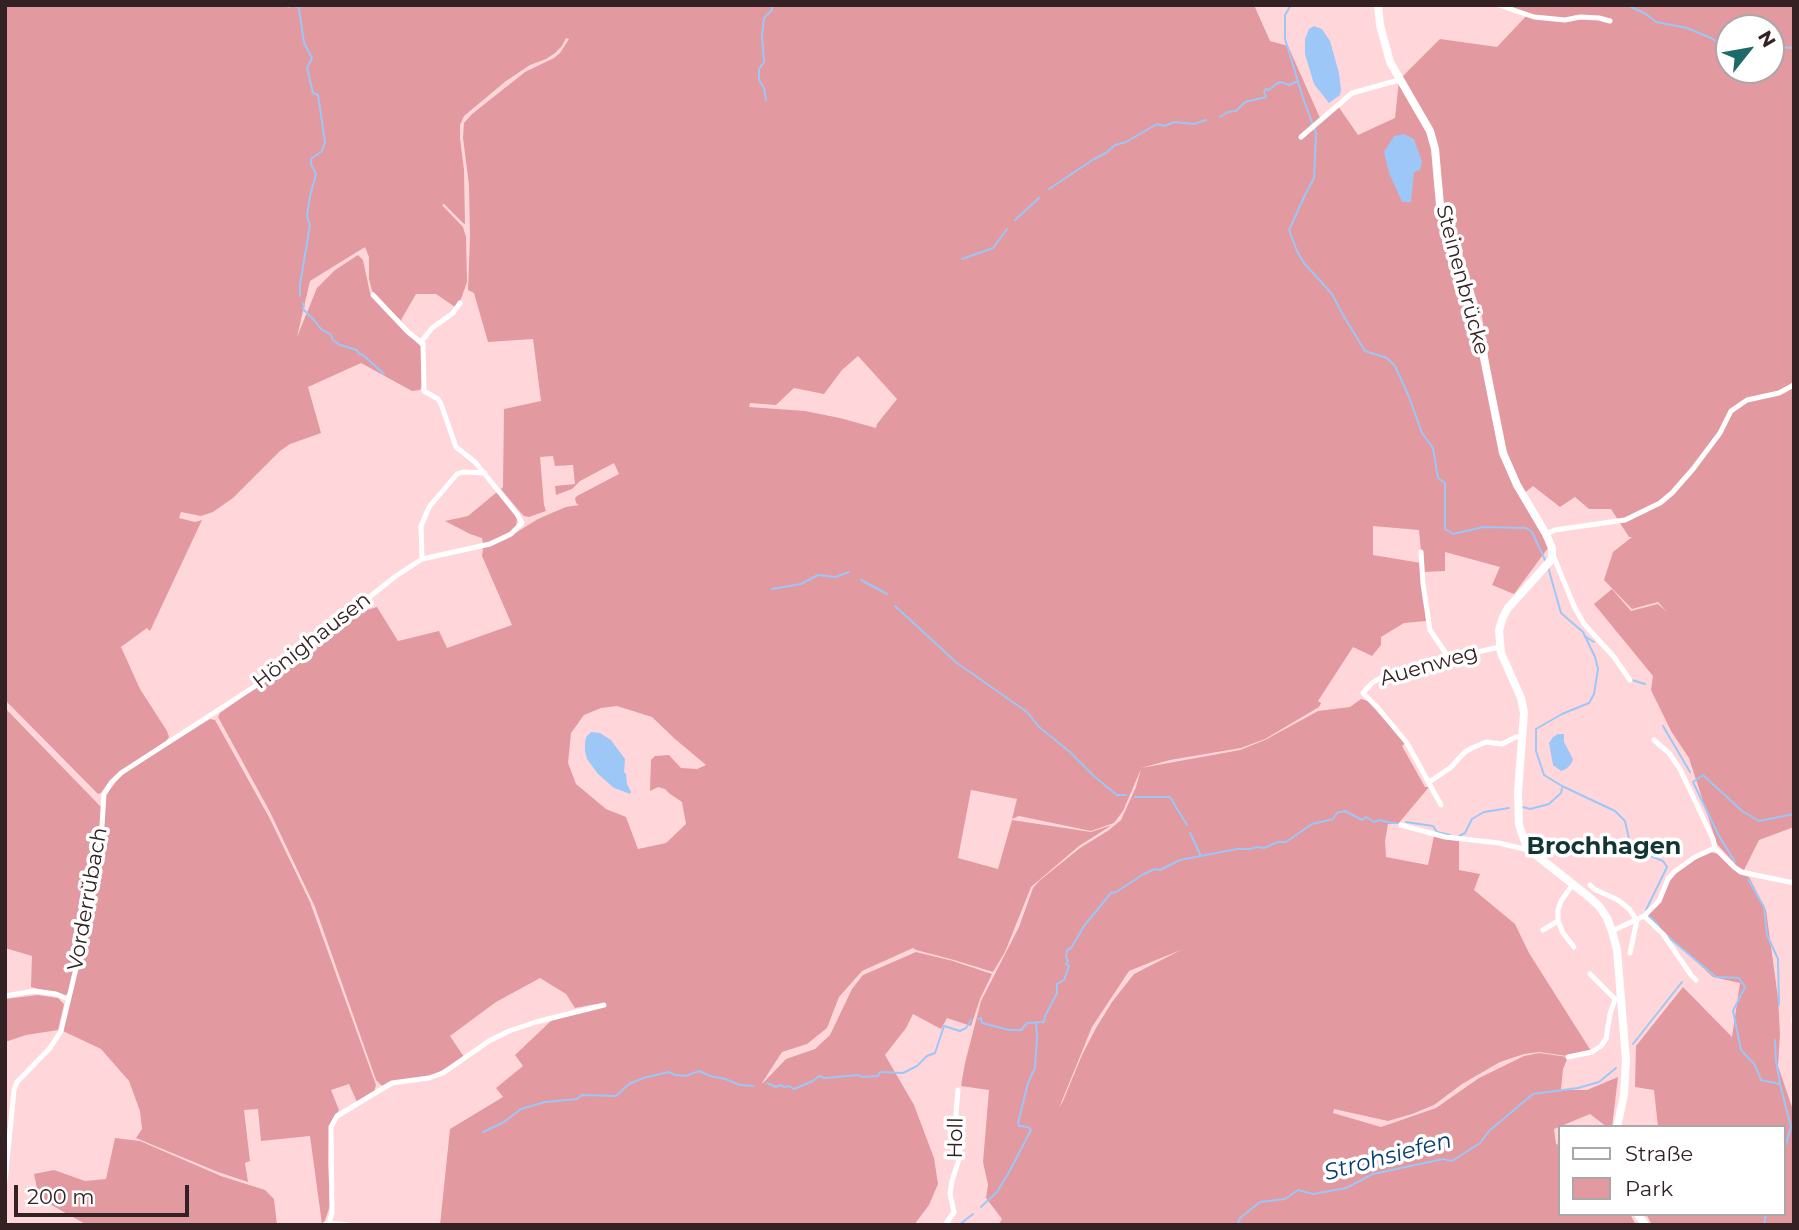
<!DOCTYPE html>
<meta charset="utf-8">
<style>
body{margin:0}
#map{position:relative;width:1799px;height:1230px;overflow:hidden;background:#ffd7da;font-family:Montserrat,sans-serif}
canvas{display:block}
.frame{position:absolute;inset:0;border:7px solid #332123;pointer-events:none}
.legend{position:absolute;left:1558px;top:1125px;width:228px;height:91px;box-sizing:border-box;background:#fff;border:2px solid #ada6a7;margin:0;padding:9px 12px;list-style:none;font-size:21px;color:#332123}
.legend li{display:flex;align-items:center;gap:14px;height:35px}
.legend b{width:35px;border:2px solid #ada6a7}
.north{position:absolute;left:1715px;top:14px;width:70px;height:70px;box-sizing:border-box;background:#fff;border:2px solid #ada6a7;border-radius:50%;rotate:59deg;font-size:19px;font-weight:700;line-height:28px;text-align:center;color:#332123}
.north::after{content:'';display:block;margin:auto;width:24px;height:32px;background:#1e6a69;clip-path:polygon(50% 0,100% 100%,50% 72%,0 100%)}
.scale{position:absolute;left:14px;top:1185px;width:175px;height:32px;box-sizing:border-box;border:4px solid #332123;border-top:0;padding-left:9px;font-size:21px;line-height:24px;white-space:nowrap;color:#332123;-webkit-text-stroke:5px #fff;paint-order:stroke}
</style>
<div id="map">
<canvas width="1799" height="1230"></canvas>
<div class="frame"></div>
<ul class="legend">
<li><b style="height:9px;background:#fff"></b>Straße</li>
<li><b style="height:19px;background:#e299a0"></b>Park</li>
</ul>
<div class="north">N</div>
<div class="scale">200 m</div>
</div>
<script>
const context = document.querySelector('canvas').getContext('2d');
context.lineJoin = 'round';
function fill(path, color) { context.fillStyle = color; context.fill(path, 'evenodd'); }
const shape = rows => new Path2D(rows.map(r => 'M' + r).join(''));
function trace(path, color, width, dash) { context.strokeStyle = color; context.lineWidth = width; context.lineCap = dash ? 'butt' : 'round'; context.setLineDash(dash || []); context.stroke(path); }
function write(font, color, halo, rows, align = 'center') {
  context.font = font + ' Montserrat,sans-serif'; context.lineWidth = 7; context.setLineDash([]); context.textBaseline = 'middle'; context.strokeStyle = halo; context.fillStyle = color; for (const [text, x, y, turn = 0] of rows) {
    context.save(); context.translate(x, y); context.rotate((+turn || 0) * Math.PI / 180); context.textAlign = isNaN(turn) ? turn : align; if (halo) context.strokeText(text, 0, 0); context.fillText(text, 0, 0); context.restore();
  }
}
const green = shape([
 [5,5,1254,5,1270,41,1288,46,1320,118,1338,106,1358,135,1395,118,1399,80,1440,39,1497,47,1529,13,1502,5,1544,5,1552,7,1554,5,1794,5,1794,827,1759,840,1744,870,1737,866,1717,844,1689,758,1671,731,1651,690,1653,676,1594,604,1612,589,1631,611,1658,604,1667,612,1658,602,1632,609,1604,580,1613,552,1632,537,1629,537,1611,509,1589,509,1575,497,1560,507,1533,486,1522,495,1546,534,1548,548,1514,594,1492,585,1500,567,1445,552,1445,571,1423,572,1419,530,1373,526,1373,555,1421,563,1426,621,1404,623,1381,637,1381,645,1372,656,1353,647,1318,701,1321,703,1319,707,1265,739,1241,748,1170,760,1141,768,1240,750,1265,740,1318,711,1350,707,1361,699,1368,701,1405,743,1402,746,1425,787,1429,787,1398,824,1388,824,1385,841,1386,857,1428,865,1434,836,1459,841,1459,870,1480,874,1474,890,1515,924,1529,953,1591,1051,1567,1056,1539,1052,1524,1054,1500,1062,1462,1084,1434,1105,1412,1114,1388,1121,1334,1109,1333,1113,1381,1127,1436,1108,1479,1078,1524,1056,1539,1053,1568,1057,1563,1069,1561,1090,1587,1090,1618,1077,1612,1127,1607,1127,1590,1114,1554,1129,1556,1144,1559,1145,1559,1214,1630,1214,1636,1225,998,1225,1002,1219,986,1198,988,1185,983,1162,989,1090,961,1086,965,1063,981,1001,1019,927,1033,888,1039,881,1080,848,1109,830,1121,820,1136,787,1141,769,1123,811,1114,823,1091,831,1019,816,1012,819,1017,799,971,790,958,858,998,869,1012,820,1091,832,1112,825,1079,846,1031,887,1005,952,993,972,954,960,916,950,913,948,862,971,839,997,827,1028,807,1044,782,1052,762,1083,763,1083,786,1059,815,1049,830,1035,852,989,863,975,916,952,953,961,992,974,980,999,971,1026,947,1018,941,1029,913,1014,906,1028,885,1055,914,1105,934,1158,938,1184,929,1205,914,1225,440,1225,450,1129,503,1097,496,1088,523,1066,515,1055,553,1019,594,1009,596,1004,575,1008,566,994,540,978,496,1002,450,1036,464,1057,441,1071,429,1077,384,1086,381,1085,376,1080,315,907,270,812,218,717,220,713,264,682,351,615,377,607,398,641,439,631,447,648,512,625,482,556,483,548,504,540,538,519,554,512,566,507,579,505,576,503,575,498,577,496,619,474,614,463,580,481,572,489,556,495,555,486,575,484,573,465,555,466,553,456,540,457,544,505,546,511,529,517,524,516,520,512,501,489,503,487,504,409,541,401,533,339,488,342,474,293,468,290,470,237,469,185,463,138,464,123,472,114,525,72,554,58,560,53,569,39,566,38,562,46,555,53,546,59,530,65,506,81,464,116,460,125,460,138,464,170,465,224,463,223,444,204,442,205,463,227,466,237,467,282,461,299,455,307,436,294,416,294,401,320,404,325,372,291,369,279,369,257,365,247,310,281,297,337,317,288,335,270,358,255,363,260,370,293,422,348,422,386,420,390,412,391,361,363,308,387,321,433,290,444,280,451,233,498,213,512,201,516,181,512,179,518,195,522,202,520,150,631,147,628,121,647,140,689,167,731,169,737,166,741,110,780,101,793,98,794,5,700],
 [1729,28,1771,28,1771,70,1729,70],
 [1446,202,1482,317,1500,436,1466,280,1441,205],
 [858,356,897,399,877,424,876,428,840,418,805,411,749,407,750,403,776,405,794,388,824,394,842,370],
 [617,706,652,717,675,739,706,765,697,769,681,768,669,755,655,756,651,760,650,791,658,787,665,789,670,794,682,802,686,824,666,843,638,849,626,817,606,809,576,784,568,763,571,733,584,715,601,708],
 [1181,950,1134,974,1112,1002,1096,1028,1082,1055,1063,1101,1059,1108,1092,1027,1129,971],
 [497,492,517,518,516,527,511,533,483,544,482,538,470,534,445,521,468,516],
 [5,708,101,807,98,858,68,993,65,996,31,987,32,956,5,948],
 [210,719,215,720,270,819,310,902,376,1085,374,1092,357,1102,349,1084,331,1090,339,1110,329,1126,328,1163,330,1206,325,1220,322,1224,310,1136,261,1141,258,1109,244,1110,250,1161,245,1163,248,1182,218,1172,136,1138,142,1129,140,1111,129,1081,101,1049,63,1031,102,857,106,794,122,774],
 [1709,852,1719,854,1739,874,1749,877,1766,910,1778,998,1780,1034,1778,1066,1794,1113,1794,1225,1652,1225,1646,1214,1783,1214,1783,1127,1658,1127,1654,1090,1635,1087,1636,1046,1683,987,1732,1037,1740,983,1713,977,1647,916,1675,873,1696,858],
 [38,995,58,998,64,1004,58,1030,26,1035,5,1042,5,999],
 [115,1138,140,1141,221,1176,265,1190,274,1199,277,1225,87,1225,39,1198,34,1174,54,1170,85,1181,106,1179]
]);
const water = shape([
 [1314,26,1322,29,1330,41,1339,73,1341,90,1340,95,1329,103,1314,84,1305,54,1305,39,1309,29],
 [1404,134,1414,139,1422,162,1420,170,1414,172,1411,202,1402,202,1389,173,1384,152,1394,136],
 [591,732,600,733,611,740,625,759,624,772,626,774,627,784,631,792,630,794,614,788,598,774,587,759,585,751,585,742,586,737],
 [1558,734,1564,734,1564,742,1573,759,1571,764,1566,769,1561,771,1553,765,1549,743,1553,737]
]);
const stream = shape([
 [285,5,288,7,295,5,299,9,304,43,312,58,307,68,313,93,318,95,325,142,322,151,311,159,311,164,316,174,310,196,307,216,310,225,300,285,300,296],
 [1291,5,1285,15,1285,39,1303,98,1316,133,1314,178,1305,195,1289,230,1297,251,1304,263,1332,294,1343,315,1365,351,1387,358,1395,366,1409,397,1422,433,1433,448,1438,478,1445,483,1445,529,1453,534,1483,527,1526,528,1532,532,1546,562],
 [1622,5,1627,5,1646,14,1656,22,1687,28,1711,38,1729,49],
 [1771,49,1775,47,1794,48],
 [766,100,764,88,759,80,759,69,764,62,762,36,764,18,772,10,772,5],
 [1220,117,1228,112,1236,111,1245,102,1266,97,1264,92,1266,89,1269,90,1276,84,1281,82,1289,85,1298,81],
 [1049,189,1094,159,1106,153,1115,145,1126,142,1157,124,1165,126,1174,122,1194,124,1206,120],
 [1015,220,1039,198],
 [962,259,993,248,1007,229],
 [303,303,304,306,303,309,314,320,321,329,330,334,333,340,340,345,357,350,359,354,363,355,384,374],
 [1548,567,1561,613,1583,632,1595,657,1598,669,1594,694,1589,703,1562,714,1536,729,1536,751,1544,775,1562,786,1615,811,1625,821,1631,848,1663,861,1667,867,1646,910],
 [861,580,887,594],
 [772,589,801,584,818,575,835,577,849,572],
 [895,606,957,663,1027,712,1039,727,1070,752,1095,777,1117,795,1126,795],
 [1586,637,1594,642],
 [1632,680,1645,684],
 [1663,726,1690,772],
 [1135,797,1170,797,1187,825],
 [1523,807,1530,809,1549,804,1561,793,1562,788],
 [1406,822,1433,826,1437,832,1450,835],
 [1190,833,1201,856],
 [1459,836,1465,833,1472,819,1484,812,1509,808],
 [1735,862,1719,836,1693,782,1703,775,1742,811,1759,821,1794,814],
 [1748,879,1764,907,1767,935,1778,959,1779,1005],
 [1648,915,1659,926],
 [1667,936,1716,977,1739,978,1745,987,1733,1011,1741,1050,1755,1065,1761,1080,1780,1084,1791,1127,1783,1154],
 [978,1019,981,1018,982,1023,1009,1030,1021,1030,1027,1023,1044,1022,1045,1016,1057,993,1057,984,1064,980,1069,966,1066,964,1068,961,1066,957,1067,950,1071,948,1084,926,1111,893,1116,892,1144,874,1155,869,1160,870,1180,860,1237,849,1250,849,1257,847,1264,848,1278,842,1286,842,1312,824,1333,819,1337,813,1345,811,1362,820,1366,817,1374,822,1379,820,1392,823,1397,823],
 [1775,1040,1776,1061,1780,1083],
 [1633,1044,1682,982],
 [767,1083,776,1087,780,1085,785,1087,789,1086,794,1089,813,1081,819,1076,825,1078,858,1075,863,1077,878,1076,880,1072,903,1073,917,1066,927,1056,935,1053,944,1026,960,1031,966,1028,971,1020],
 [483,1132,504,1122,521,1109,545,1102,577,1099,582,1095,616,1096,629,1084,643,1078,669,1072,675,1075,686,1076,699,1071,710,1076,725,1079,740,1085,754,1086],
 [981,1207,997,1192,1008,1174,1031,1130,1028,1127,1019,1126,1018,1123,1028,1083,1035,1068,1037,1038,1036,1022],
 [959,1225,973,1214],
 [1237,1225,1240,1218,1260,1202,1285,1199,1298,1190,1313,1194,1346,1188,1373,1174,1443,1159,1452,1161,1480,1143,1489,1131,1533,1094,1578,1088,1599,1082,1616,1068],
 [1764,1225,1766,1214]
]);
const minor = shape([
 [1499,5,1534,17,1565,20,1580,17,1599,18,1610,21],
 [1301,137,1352,93,1399,80],
 [421,342,432,328,453,313,460,303],
 [1546,534,1555,530,1625,520,1660,503,1672,493,1693,469,1720,433,1731,411,1747,400,1779,393,1792,386,1794,384],
 [1421,552,1423,584,1430,630,1451,661],
 [1553,555,1574,606,1584,624,1614,657,1630,680],
 [422,559,421,526,429,507,457,474,463,472,485,473],
 [1654,740,1669,753,1680,769,1713,839,1715,848],
 [1429,782,1450,768,1465,752,1472,748,1486,742,1502,744,1516,737,1522,737],
 [1441,805,1407,743,1378,708,1363,693,1372,683,1380,678,1451,661,1468,654,1500,647],
 [1401,825,1445,837,1499,843,1528,850],
 [1590,885,1594,889,1618,900,1629,909,1637,920,1630,953],
 [1644,916,1663,934,1691,975,1696,980],
 [1558,921,1563,933,1574,947],
 [1543,930,1558,921,1558,910,1561,901,1573,884],
 [1612,931,1644,916,1659,901,1668,879,1674,872,1695,857,1715,848,1734,867,1741,872,1794,883],
 [1590,974,1615,999],
 [5,996,34,991,56,994,68,999],
 [1794,1018,1794,1022],
 [1568,1057,1592,1052,1601,1046,1606,1039,1610,1014,1615,999,1622,999],
 [5,1182,14,1090,17,1082,50,1048,61,1031,91,906,100,856,104,794,112,782,121,773,263,681,396,576,422,559,490,544,511,534,522,523,517,514,475,462,456,447,441,404,438,399,424,391,423,344,408,332,373,295],
 [329,1223,349,1225],
 [324,1225,329,1223,332,1213,331,1127,337,1116,392,1083,429,1078,443,1073,489,1041,509,1031,536,1022,604,1005],
 [945,1225,954,1212,950,1194,952,1181,959,1159,960,1147,956,1113,958,1090]
]);
const secondary = shape([
 [1378,5,1380,25,1390,62,1430,131,1435,149,1440,205,1466,280,1475,313,1503,453,1517,485,1546,534,1552,548,1552,559,1508,608,1503,617,1499,630,1501,653,1521,698,1524,713,1518,792,1519,825,1526,845,1531,851,1589,897,1599,906,1607,918,1612,931,1617,950,1626,1060,1624,1095,1617,1127],
 [1638,1214,1645,1225]
]);
const streetNames = [
 ["Steinenbrücke",1462,280,75],
 ["Hönighausen",312,641,-38],
 ["Auenweg",1429,666,-16],
 ["Vorderrübach",88,899,-80],
 ["Holl",956,1138,-89]
];
const waterNames = [
 ["Strohsiefen",1388,1157,-15]
];
const quarterNames = [
 ["Brochhagen",1604,847]
];
fill(green, '#e299a0');
fill(water, '#9dc7f7');
trace(stream, '#9dc7f7', 2);
trace(minor, '#fff', 5);
trace(secondary, '#fff', 8);
write('21px', '#332123', '#fff', streetNames);
write('italic 23px', '#053d73', '#fff', waterNames);
write('bold 24px', '#133635', '#fff', quarterNames);
</script>
